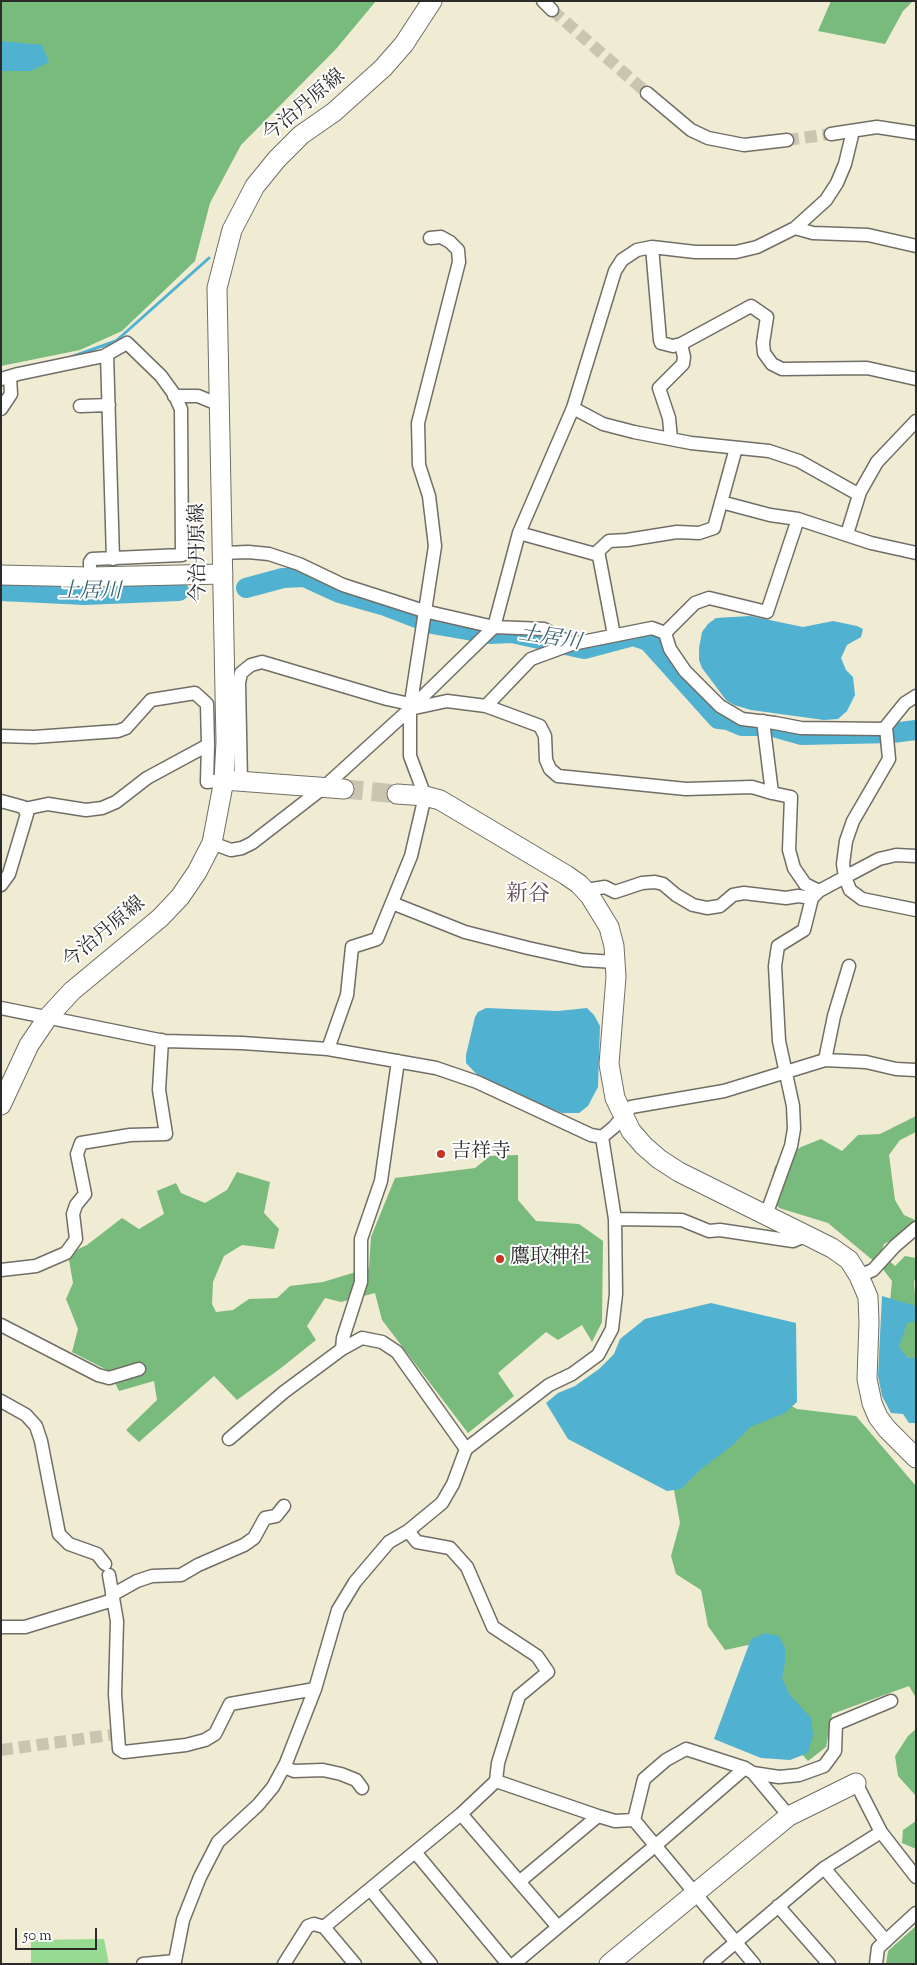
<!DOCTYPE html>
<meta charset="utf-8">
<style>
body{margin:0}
#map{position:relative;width:917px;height:1965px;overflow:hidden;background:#f0ebd3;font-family:"Sorts Mill Goudy",serif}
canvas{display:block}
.frame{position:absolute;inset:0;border:2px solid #2b2b2b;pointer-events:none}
.scale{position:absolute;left:15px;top:1928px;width:82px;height:22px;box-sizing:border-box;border:2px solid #2b2b2b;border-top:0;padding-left:6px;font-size:15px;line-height:18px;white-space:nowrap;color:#2b2b2b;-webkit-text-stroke:4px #fff;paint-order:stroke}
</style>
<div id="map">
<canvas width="917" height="1965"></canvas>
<div class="frame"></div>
<div class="scale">50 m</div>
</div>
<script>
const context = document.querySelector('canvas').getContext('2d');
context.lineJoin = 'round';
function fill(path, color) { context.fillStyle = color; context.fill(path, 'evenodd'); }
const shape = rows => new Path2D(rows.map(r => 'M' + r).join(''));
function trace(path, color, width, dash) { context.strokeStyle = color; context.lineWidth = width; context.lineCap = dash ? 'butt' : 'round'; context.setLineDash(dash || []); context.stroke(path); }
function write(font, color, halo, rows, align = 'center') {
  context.font = font + ' "Sorts Mill Goudy","Noto Serif JP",serif'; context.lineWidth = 4; context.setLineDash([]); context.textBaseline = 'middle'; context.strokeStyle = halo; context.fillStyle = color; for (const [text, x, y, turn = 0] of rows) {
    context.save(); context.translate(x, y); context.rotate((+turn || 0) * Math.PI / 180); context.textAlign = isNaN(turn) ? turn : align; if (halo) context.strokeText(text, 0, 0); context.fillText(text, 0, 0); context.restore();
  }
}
const green = shape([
 [104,1939,109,1964,31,1964,31,1940]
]);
const forest = shape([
 [1,1,376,1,336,49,241,145,210,203,195,261,122,331,80,350,1,366],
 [831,1,913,1,903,11,885,44,818,31],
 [916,1116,916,1132,900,1140,889,1155,895,1200,904,1215,915,1220,908,1232,884,1244,881,1253,895,1266,905,1256,916,1258,916,1279,914,1281,916,1311,890,1301,892,1281,882,1268,828,1223,779,1208,768,1193,775,1166,801,1147,821,1139,842,1151,858,1135,880,1134],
 [518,1155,518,1200,536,1221,579,1224,603,1241,602,1322,592,1342,582,1325,558,1340,546,1332,498,1373,514,1396,468,1433,382,1320,375,1293,341,1302,325,1298,307,1326,316,1340,281,1368,237,1400,214,1376,139,1442,126,1430,157,1400,154,1381,119,1391,109,1371,72,1352,78,1329,66,1299,73,1283,68,1254,87,1245,122,1218,139,1229,164,1214,157,1191,176,1183,181,1193,205,1203,227,1190,237,1172,270,1182,264,1213,279,1229,274,1249,242,1245,224,1256,213,1282,212,1304,216,1312,233,1310,249,1299,277,1298,290,1286,323,1282,369,1268,371,1237,395,1178,475,1168,490,1156],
 [916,1313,916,1363,893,1348,904,1318],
 [775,1397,797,1409,856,1416,916,1486,916,1698,909,1686,832,1714,826,1747,808,1761,797,1749,767,1641,725,1650,708,1626,701,1590,676,1574,671,1556,680,1523,672,1479],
 [916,1729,916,1796,898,1776,895,1756,908,1736],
 [916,1821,916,1849,902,1843,903,1830],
 [916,1926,916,1964,886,1964,888,1951]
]);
const water = shape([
 [1,41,42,45,49,62,31,71,1,71],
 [750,616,803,627,833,621,857,626,863,629,861,637,847,645,841,658,846,670,853,677,855,695,847,711,838,719,824,720,751,710,734,705,726,700,702,668,699,660,699,648,702,632,708,624,716,618],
 [486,1008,558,1011,587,1008,594,1015,600,1026,598,1087,588,1106,579,1113,562,1113,485,1083,466,1063,466,1055,475,1017,478,1012],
 [882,1296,916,1306,916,1321,907,1323,899,1347,908,1358,916,1358,916,1423,909,1423,903,1414,891,1413,882,1396,878,1376],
 [711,1303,796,1323,797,1402,785,1413,750,1427,733,1445,701,1469,681,1489,667,1491,568,1439,546,1403,558,1393,575,1386,599,1369,614,1354,620,1339,645,1319],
 [765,1633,779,1636,785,1648,785,1663,782,1679,790,1695,811,1718,813,1735,808,1753,790,1760,761,1758,714,1739,751,1639]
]);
const stream = shape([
 [71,357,116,341,209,258]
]);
const river = shape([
 [246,588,283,578,304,577,339,593,385,606,432,624,490,634,512,633,584,649,633,636,648,641,718,719,728,720,742,726,770,726,802,735,892,733,916,730],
 [1,591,85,595,179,591]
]);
const streetTunnel = shape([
 [552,10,647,93],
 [787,140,831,134],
 [1,1750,118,1734]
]);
const secondaryTunnel = shape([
 [344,789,397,794]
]);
const street = shape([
 [543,1,552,10],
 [647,93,691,130,708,138,744,145,787,140],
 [831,134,877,127,916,133],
 [795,228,813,233,868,235,916,246],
 [652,247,660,340,661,343,673,346,681,344,751,306,767,317,763,343,764,353,772,364,782,369,867,368,916,379],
 [107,354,113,559],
 [1,379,18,374,104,356,127,343,161,376,174,394,181,409,182,555,92,559,90,562,90,577],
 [174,396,198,396,220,405],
 [80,406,109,405],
 [573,408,603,424,634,432,691,443,769,451,799,461,856,493,860,492,877,462,916,421],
 [1,409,11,394,10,377],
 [671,439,669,418,659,388,683,364,684,357,681,344],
 [721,502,770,515,798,519],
 [519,533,595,554,609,541,627,540,677,532,699,533,714,528,736,448],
 [847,534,860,492],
 [598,551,614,635],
 [223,553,248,552,269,554,299,564,343,585,424,611,494,627,544,629,572,644],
 [665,633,695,603,709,598,767,612,798,519,871,543,916,553],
 [665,633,670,649,685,671,720,706,742,719,775,723,801,728,884,729,905,703,916,696],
 [486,706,540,726,545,736,546,760,550,769,558,776,686,789,752,787,772,793],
 [410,709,447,701,486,706,531,659,572,644,652,628,665,633],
 [763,721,772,793,791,797,789,850,794,868,805,884,819,891],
 [1,736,34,737,118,731,126,728,151,700,195,693,207,704,208,745],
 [241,781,239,683,241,673,251,665,262,662,387,699,410,704],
 [1,801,23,807,27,814,9,874,1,885],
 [24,809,48,804,86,810,102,808,116,802,147,778,208,745,207,782,224,780],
 [212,843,231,850,242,848,252,843,323,788,410,709,435,546,429,496,419,465,418,423,459,262,458,250,450,242,441,237,430,238],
 [916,856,896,855,879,859,845,877,850,890,862,899,916,910],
 [586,890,605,887,615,892,642,883,655,882,663,884,676,895,693,905,707,908,720,906,733,895,744,893,786,898,798,896,812,898],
 [392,903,465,932,528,948,583,960,615,962],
 [1,1008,164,1041,242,1043,328,1049,436,1068,477,1082,591,1135,602,1137,614,1127,631,1107,724,1091,825,1060,866,1062,896,1069,916,1070],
 [328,1049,347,995,352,947,377,939,411,856,425,796,410,756,410,709,494,627,519,533,573,408,615,271,622,260,637,250,652,247,695,252,736,252,757,247,795,228,826,200,837,183,845,164,853,131],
 [825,1060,834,1016,849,966],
 [766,1215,791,1146,794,1129,793,1106,779,1041,775,966,778,946,804,930,812,898,819,891,845,877,843,864,846,841,853,821,889,759,886,727],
 [615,1219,682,1220,709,1231,720,1230,793,1241,807,1235],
 [1,1270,36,1266,66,1253,76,1239,73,1214,76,1205,85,1194,77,1154,81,1143,130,1135,166,1134,159,1090,162,1040],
 [859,1276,873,1270,895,1246,916,1228],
 [1,1325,98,1375,109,1378,139,1369],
 [342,1349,343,1338,361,1282,361,1239,381,1181,398,1061],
 [1,1401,26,1415,36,1426,41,1441,59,1534,69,1544,97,1554,105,1564],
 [229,1439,284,1392,342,1349,362,1338,382,1342,397,1352,466,1449],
 [109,1575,117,1621,115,1694,119,1749,124,1752,186,1745,205,1740,215,1734,230,1704,315,1689],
 [112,1595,137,1581,152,1576,181,1575,198,1565,244,1545,254,1538,265,1518,276,1516,284,1506],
 [1,1627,25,1627,113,1600],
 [284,1767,294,1771,323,1770,341,1774,356,1780,362,1788],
 [753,1773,789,1816],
 [496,1781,598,1816,615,1821,634,1820,754,1964],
 [856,1783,881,1832,916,1877],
 [461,1814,558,1927],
 [634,1820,644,1779,666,1760,686,1749,745,1768,753,1773,779,1777,799,1775,824,1766,835,1751,836,1724,891,1701],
 [415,1852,508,1964],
 [824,1868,881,1832],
 [519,1882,598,1816],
 [370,1889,431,1964],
 [778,1906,829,1964],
 [324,1927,461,1814,496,1781,498,1763,519,1696,548,1672,537,1656,493,1627,467,1567,450,1548,417,1542,408,1531],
 [143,1964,175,1961,183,1920,200,1877,218,1842,258,1805,273,1787,286,1763,315,1689,338,1610,355,1582,389,1542,408,1531,442,1503,453,1484,466,1449,549,1385,572,1374,598,1355,612,1329,616,1294,615,1219,602,1137],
 [284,1964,308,1926,314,1924,324,1927,355,1964],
 [514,1964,656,1845,745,1768],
 [710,1964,824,1868,886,1941],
 [876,1964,878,1948,916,1913]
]);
const secondary = shape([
 [1,575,90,577,223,574],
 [224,780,344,789],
 [397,794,425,796,440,800,566,875,579,884,590,896,609,927,614,946,616,977,609,1064,615,1098,631,1131,644,1146,659,1159,679,1172,812,1238,832,1248,849,1260,859,1276,868,1297,869,1322,867,1379,872,1403,878,1417,887,1429,916,1458],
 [1,1105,29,1045,48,1017,72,991,160,918,180,897,197,872,212,843,224,780,226,742,217,288,232,230,255,186,277,159,301,135,334,112,383,68,404,44,432,1],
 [609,1964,789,1816,856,1783]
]);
const markers = [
 [441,1154,5,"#c8321e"],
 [500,1259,5,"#c8321e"]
];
const streetNames = [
 ["今治丹原線",305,107,-40],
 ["今治丹原線",200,553,-91],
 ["今治丹原線",105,934,-40]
];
const poiNames = [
 ["吉祥寺",451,1154],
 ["鷹取神社",510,1259]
];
const waterNames = [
 ["土居川",90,593],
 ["土居川",550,640,9]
];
const quarterNames = [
 ["新谷",528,896]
];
fill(green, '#97db92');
fill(forest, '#79bb7c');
fill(water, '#51b1d0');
trace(stream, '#51b1d0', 3);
trace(river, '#51b1d0', 20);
trace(streetTunnel, '#c9c5b1', 12, [12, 6]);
trace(secondaryTunnel, '#c9c5b1', 19, [19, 9]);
trace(street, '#706e66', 15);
trace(secondary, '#706e66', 21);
trace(street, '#fff', 12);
trace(secondary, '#fff', 19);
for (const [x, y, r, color] of markers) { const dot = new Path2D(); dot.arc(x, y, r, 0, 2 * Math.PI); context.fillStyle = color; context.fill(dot); trace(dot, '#fff', 2); }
write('20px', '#2b2b2b', '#fff', streetNames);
write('20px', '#2b2b2b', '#fff', poiNames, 'left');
write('italic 21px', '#3a616d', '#fff', waterNames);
write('22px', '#664d5a', '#fff', quarterNames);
</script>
